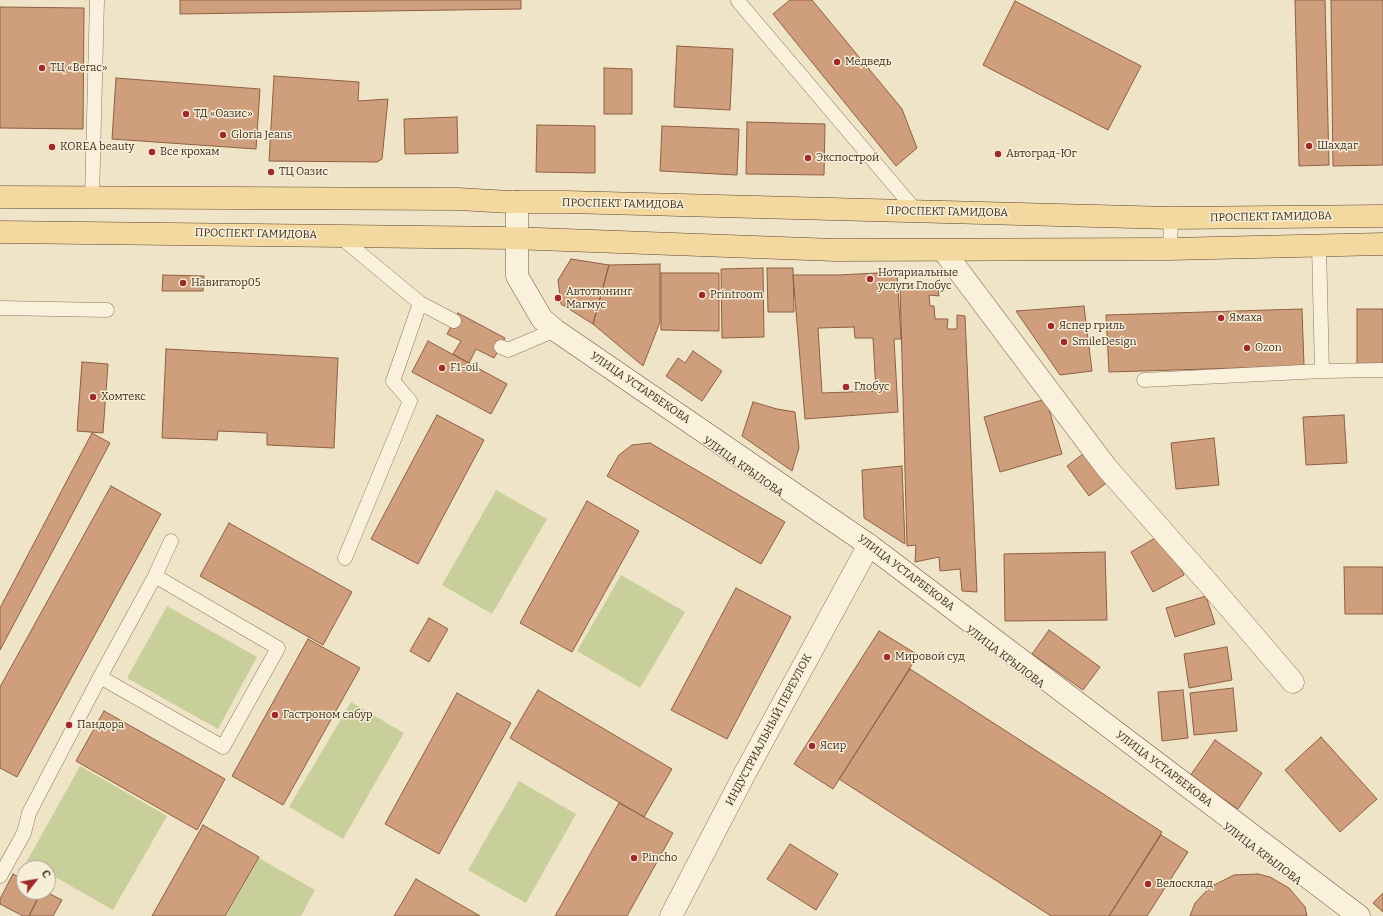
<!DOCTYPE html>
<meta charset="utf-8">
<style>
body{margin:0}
#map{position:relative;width:1383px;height:916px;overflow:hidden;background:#f0e4c8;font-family:Bitter,serif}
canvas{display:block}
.north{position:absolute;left:16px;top:860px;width:40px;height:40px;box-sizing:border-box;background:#f7eed8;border:1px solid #ada18e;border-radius:50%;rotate:59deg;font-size:11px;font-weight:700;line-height:16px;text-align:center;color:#3d2e20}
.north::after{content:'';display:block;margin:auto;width:14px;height:18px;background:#9e2a2b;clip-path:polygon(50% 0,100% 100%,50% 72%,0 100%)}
</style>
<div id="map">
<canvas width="1383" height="916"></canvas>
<div class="north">С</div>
</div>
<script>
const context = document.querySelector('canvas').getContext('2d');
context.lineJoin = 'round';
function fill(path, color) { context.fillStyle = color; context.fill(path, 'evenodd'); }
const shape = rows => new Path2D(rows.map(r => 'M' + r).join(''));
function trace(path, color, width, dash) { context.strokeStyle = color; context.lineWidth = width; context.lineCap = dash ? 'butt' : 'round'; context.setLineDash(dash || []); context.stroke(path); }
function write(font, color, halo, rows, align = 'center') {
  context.font = font + ' Bitter,serif'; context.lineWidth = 3; context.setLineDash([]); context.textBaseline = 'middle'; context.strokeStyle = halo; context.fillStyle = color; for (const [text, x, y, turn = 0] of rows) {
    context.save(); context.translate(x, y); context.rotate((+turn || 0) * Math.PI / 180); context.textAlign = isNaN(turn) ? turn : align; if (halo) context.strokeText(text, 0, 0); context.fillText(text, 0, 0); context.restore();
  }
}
const green = shape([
 [496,490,547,519,492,614,442,585],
 [621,575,685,612,640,688,577,651],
 [167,606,257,657,218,729,127,678],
 [351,702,404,733,343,839,289,807],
 [80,766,167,816,113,910,48,873,48,868,39,868,27,861],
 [519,781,576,814,526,903,468,870],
 [259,858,315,890,301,916,226,916]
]);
const building = shape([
 [180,0,521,0,521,9,180,14,180,0],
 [790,0,812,0,902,109,917,148,896,166,773,14,790,0],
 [1295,0,1325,0,1329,165,1299,166,1295,0],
 [1331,0,1383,0,1383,165,1333,166,1331,0],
 [1015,1,1141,66,1108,130,983,65,1015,1],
 [0,7,84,8,83,129,0,128,0,7],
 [677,46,733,49,730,110,674,107,677,46],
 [604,68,632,69,632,114,604,114,604,68],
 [274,76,359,82,358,101,388,99,382,159,377,162,269,161,274,76],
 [116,78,260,89,256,149,112,139,116,78],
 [457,117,458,153,405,154,404,119,457,117],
 [747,122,825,124,824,175,746,174,747,122],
 [537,125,595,126,595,173,536,172,537,125],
 [662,126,739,129,737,175,660,171,662,126],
 [571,259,609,265,593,324,561,304,558,280,571,259],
 [660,264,660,322,643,366,593,324,609,265,660,264],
 [763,268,764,337,722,338,721,269,763,268],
 [767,268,793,268,794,312,768,312,767,268],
 [897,272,901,339,894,339,898,412,805,419,793,275,838,275,897,272],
 [854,327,855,338,873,338,876,391,822,393,818,328,854,327],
 [661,273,719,273,719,331,661,330,661,273],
 [163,275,204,276,203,291,162,291,163,275],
 [900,284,913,284,913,288,938,288,939,296,929,295,930,306,934,306,935,319,948,319,947,329,957,329,957,315,965,316,977,592,962,591,960,569,940,571,939,557,915,562,916,545,907,546,900,284],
 [1084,306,1092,371,1060,375,1016,311,1084,306],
 [1302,309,1304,366,1109,372,1106,315,1302,309],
 [1357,309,1383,309,1383,364,1357,364,1357,309],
 [458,313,505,338,494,358,476,349,469,363,453,354,461,341,447,334,458,313],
 [428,341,507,384,491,414,412,372,428,341],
 [166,349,338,358,334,448,267,445,267,433,218,431,217,440,162,438,166,349],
 [693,351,722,371,702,401,666,376,678,358,685,363,693,351],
 [82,362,108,364,103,433,77,431,82,362],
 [1046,399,1062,454,1000,472,984,417,1046,399],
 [753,402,777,409,795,412,799,448,792,471,742,436,753,402],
 [437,415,484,440,418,564,371,539,437,415],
 [1344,415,1347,463,1306,465,1303,417,1344,415],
 [92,433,110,443,0,650,0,608,92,433],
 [1214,438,1219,485,1176,489,1171,443,1214,438],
 [650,443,785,522,761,564,607,476,619,455,632,445,650,443],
 [1087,451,1109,481,1089,496,1067,466,1087,451],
 [902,466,905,544,864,518,862,470,902,466],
 [111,486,161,514,17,777,0,768,0,687,111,486],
 [587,501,639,531,572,652,520,623,587,501],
 [229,523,352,592,323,645,200,576,229,523],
 [1162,534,1184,575,1153,592,1131,552,1162,534],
 [1105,552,1107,620,1005,621,1004,554,1105,552],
 [1344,567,1383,567,1383,614,1345,614,1344,567],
 [736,588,791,617,727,739,671,710,736,588],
 [1206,596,1215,624,1175,637,1166,608,1206,596],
 [429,618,448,629,429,662,410,651,429,618],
 [1049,630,1100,667,1083,690,1032,654,1049,630],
 [879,631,918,655,833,789,794,764,879,631],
 [308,639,360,668,283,805,232,776,308,639],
 [1227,647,1232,680,1189,688,1184,654,1227,647],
 [910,669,1162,832,1109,916,1051,916,839,779,910,669],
 [1233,688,1237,731,1194,735,1190,693,1233,688],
 [538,690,672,769,644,817,510,738,538,690],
 [1183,690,1188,738,1162,741,1158,692,1183,690],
 [457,693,511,723,439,854,385,824,457,693],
 [104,711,225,779,197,830,76,761,104,711],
 [1321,737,1377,799,1340,832,1285,770,1321,737],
 [1215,740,1262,773,1238,809,1190,776,1215,740],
 [619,803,673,833,627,916,555,916,619,803],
 [203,825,259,857,225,916,152,916,203,825],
 [1161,835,1188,852,1147,916,1109,916,1161,835],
 [790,844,838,874,816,910,767,879,790,844],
 [13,874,24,880,24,892,41,892,29,916,23,916,0,904,0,899,13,874],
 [1258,874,1270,877,1289,888,1305,907,1307,916,1190,916,1195,903,1210,887,1234,875,1258,874],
 [416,879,480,916,394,916,416,879],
 [41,892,46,892,62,900,53,916,29,916,41,892],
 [1383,893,1383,912,1373,903,1383,893]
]);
const service = shape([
 [738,1,916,211],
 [92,198,97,0],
 [338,235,420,303,454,321],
 [1319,246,1322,371],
 [1170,249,1171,218],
 [0,308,107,310],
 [501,347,508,350,555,330],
 [1144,380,1322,371,1383,370],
 [345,558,410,401,393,381,420,303],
 [100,677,223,747,278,648,155,576],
 [0,876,24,833,29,813,100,677,155,576,171,541]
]);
const minor = shape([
 [943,250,1106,467,1217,593,1293,682],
 [671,916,744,775,869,545]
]);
const secondary = shape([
 [517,202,517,276,542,319,555,330,869,545,1359,916]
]);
const primary = shape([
 [0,197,458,199,510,202,567,202,1171,218,1383,216],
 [0,232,511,238,835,250,1170,249,1383,244]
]);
const markers = [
 [837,62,4,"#9e2a2b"],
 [42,68,4,"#9e2a2b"],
 [186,114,4,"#9e2a2b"],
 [223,135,4,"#9e2a2b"],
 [1309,146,4,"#9e2a2b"],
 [52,147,4,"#9e2a2b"],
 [152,152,4,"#9e2a2b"],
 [998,154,4,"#9e2a2b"],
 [808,158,4,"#9e2a2b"],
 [271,172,4,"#9e2a2b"],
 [870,279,4,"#9e2a2b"],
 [183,283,4,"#9e2a2b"],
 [702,295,4,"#9e2a2b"],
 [558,298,4,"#9e2a2b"],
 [1221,318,4,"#9e2a2b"],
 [1051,326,4,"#9e2a2b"],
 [1064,342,4,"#9e2a2b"],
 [1247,348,4,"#9e2a2b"],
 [442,368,4,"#9e2a2b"],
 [846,387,4,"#9e2a2b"],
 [93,397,4,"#9e2a2b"],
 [887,657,4,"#9e2a2b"],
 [275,715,4,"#9e2a2b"],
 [69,725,4,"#9e2a2b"],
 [812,746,4,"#9e2a2b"],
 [634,858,4,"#9e2a2b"],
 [1148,884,4,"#9e2a2b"]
];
const poiNames = [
 ["Медведь",845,62],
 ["ТЦ «Вегас»",50,68],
 ["ТД «Оазис»",194,114],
 ["Gloria Jeans",231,135],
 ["Шахдаг",1317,146],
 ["KOREA beauty",60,147],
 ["Все крохам",160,152],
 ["Автоград-Юг",1006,154],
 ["Экспострой",816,158],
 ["ТЦ Оазис",279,172],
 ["Нотариальные",878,273],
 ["услуги Глобус",878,286],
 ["Навигатор05",191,283],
 ["Автотюнинг",566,292],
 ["Магмус",566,305],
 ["Printroom",710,295],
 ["Ямаха",1229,318],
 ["Яспер гриль",1059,326],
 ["SmileDesign",1072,342],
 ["Ozon",1255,348],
 ["F1-oil",450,368],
 ["Глобус",854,387],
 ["Хомтекс",101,397],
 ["Мировой суд",895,657],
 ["Гастроном сабур",283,715],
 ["Пандора",77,725],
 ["Ясир",820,746],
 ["Pincho",642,858],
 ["Велосклад",1156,884]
];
const streetNames = [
 ["ПРОСПЕКТ ГАМИДОВА",623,204,1],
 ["ПРОСПЕКТ ГАМИДОВА",947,212,1],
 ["ПРОСПЕКТ ГАМИДОВА",1271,217,-1],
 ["ПРОСПЕКТ ГАМИДОВА",256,234,1],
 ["УЛИЦА УСТАРБЕКОВА",640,388,34],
 ["УЛИЦА КРЫЛОВА",743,467,35],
 ["УЛИЦА УСТАРБЕКОВА",906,573,37],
 ["УЛИЦА КРЫЛОВА",1005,657,37],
 ["ИНДУСТРИАЛЬНЫЙ ПЕРЕУЛОК",769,730,-62],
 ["УЛИЦА УСТАРБЕКОВА",1164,769,37],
 ["УЛИЦА КРЫЛОВА",1262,854,37]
];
fill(green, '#c9cf9b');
fill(building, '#cf9f7d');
trace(building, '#8d5f41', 1);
trace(service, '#8d765c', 15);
trace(minor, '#8d765c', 23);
trace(secondary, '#6f573f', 23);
trace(primary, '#5b4430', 23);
trace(service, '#faf1dc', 14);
trace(minor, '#faf1dc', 22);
trace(secondary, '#faf1dc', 22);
trace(primary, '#f3d9a0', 22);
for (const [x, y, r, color] of markers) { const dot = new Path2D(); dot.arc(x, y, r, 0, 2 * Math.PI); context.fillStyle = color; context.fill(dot); trace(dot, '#f7eed8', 1.5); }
write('11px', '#3d2e20', '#f7eed8', poiNames, 'left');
write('11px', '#3d2e20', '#f7eed8', streetNames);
</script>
